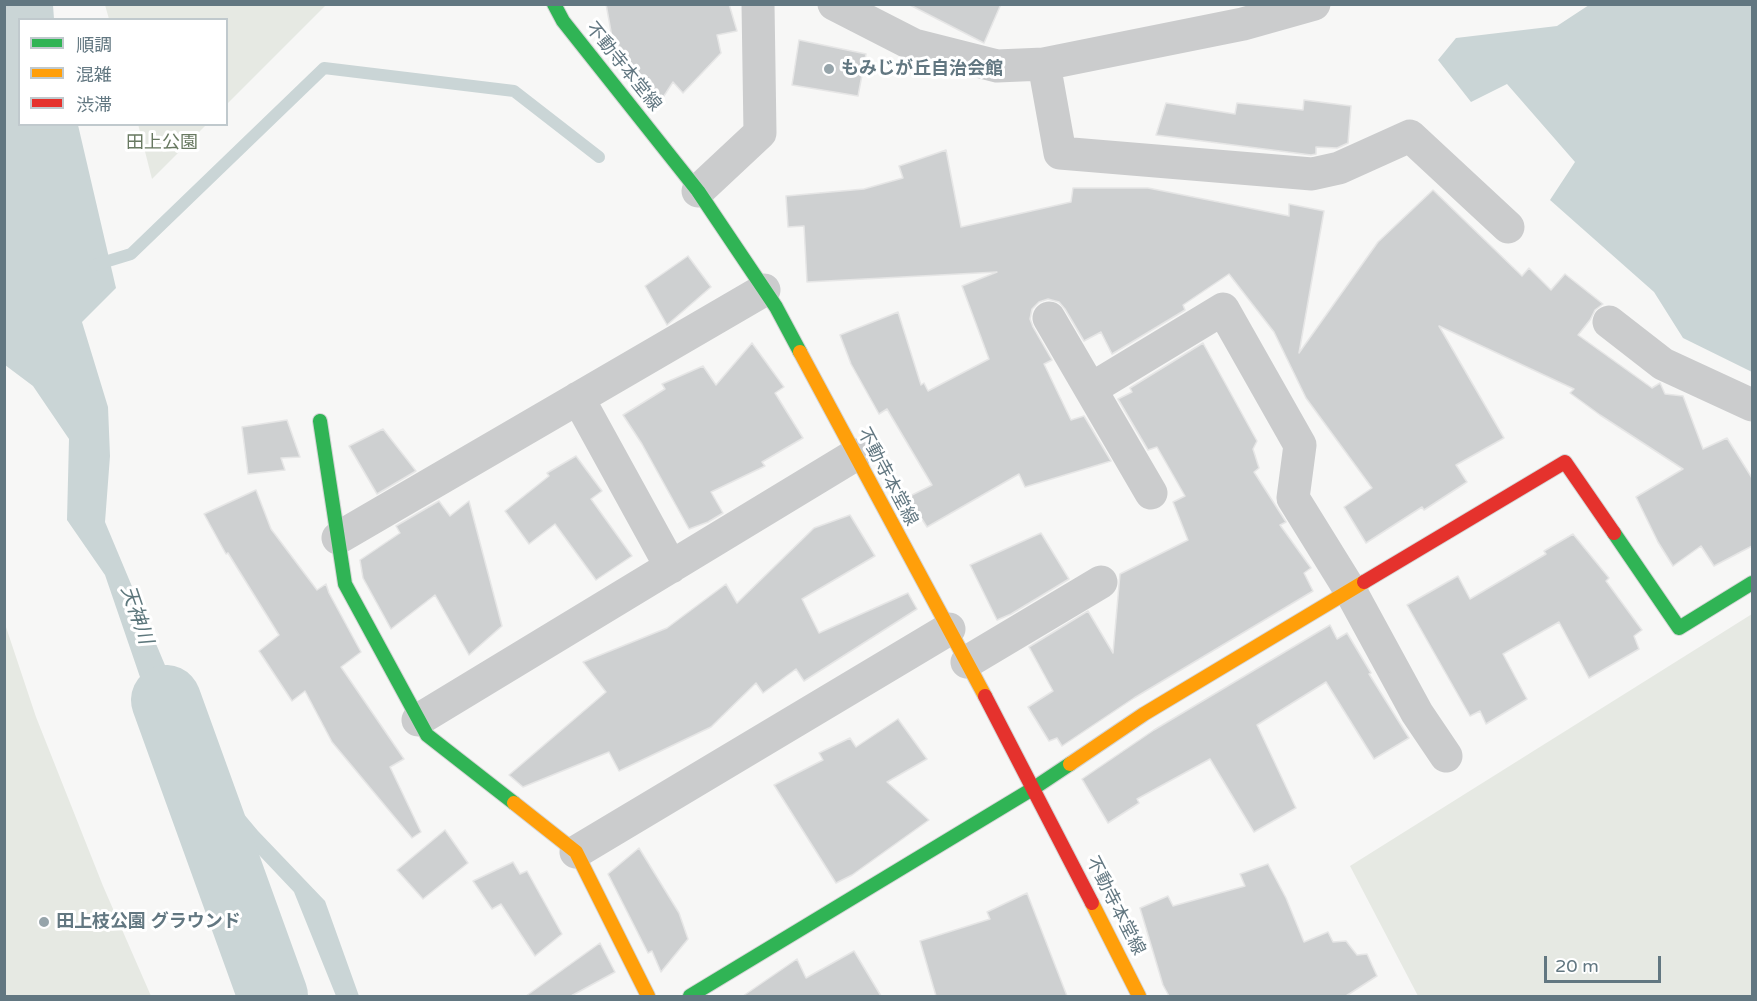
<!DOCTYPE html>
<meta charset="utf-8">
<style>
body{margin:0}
#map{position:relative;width:1757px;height:1001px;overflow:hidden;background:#f7f7f6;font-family:"Varela Round","Noto Sans JP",sans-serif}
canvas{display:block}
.frame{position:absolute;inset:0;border:6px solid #627781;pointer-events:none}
.legend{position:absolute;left:18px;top:18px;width:210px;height:108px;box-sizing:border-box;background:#fff;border:2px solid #c0c9cd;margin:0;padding:8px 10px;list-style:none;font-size:18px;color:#627781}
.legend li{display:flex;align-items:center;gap:12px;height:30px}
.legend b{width:30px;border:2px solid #c0c9cd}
.scale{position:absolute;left:1544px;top:956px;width:117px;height:27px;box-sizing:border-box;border:3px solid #627781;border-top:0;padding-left:8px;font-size:18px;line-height:21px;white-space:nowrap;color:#627781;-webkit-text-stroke:4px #fff;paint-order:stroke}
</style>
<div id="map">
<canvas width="1757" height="1001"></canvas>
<div class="frame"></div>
<ul class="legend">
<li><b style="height:8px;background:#30b455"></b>順調</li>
<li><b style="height:8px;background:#ff9f0a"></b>混雑</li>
<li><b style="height:8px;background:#e5322d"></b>渋滞</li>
</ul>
<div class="scale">20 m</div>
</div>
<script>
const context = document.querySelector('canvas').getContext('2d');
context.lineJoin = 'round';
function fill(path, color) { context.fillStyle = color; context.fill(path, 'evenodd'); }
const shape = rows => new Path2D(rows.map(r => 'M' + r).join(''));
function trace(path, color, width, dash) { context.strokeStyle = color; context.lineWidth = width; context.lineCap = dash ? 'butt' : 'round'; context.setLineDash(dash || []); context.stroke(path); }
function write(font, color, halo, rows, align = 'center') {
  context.font = font + ' "Varela Round","Noto Sans JP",sans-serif'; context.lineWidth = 6; context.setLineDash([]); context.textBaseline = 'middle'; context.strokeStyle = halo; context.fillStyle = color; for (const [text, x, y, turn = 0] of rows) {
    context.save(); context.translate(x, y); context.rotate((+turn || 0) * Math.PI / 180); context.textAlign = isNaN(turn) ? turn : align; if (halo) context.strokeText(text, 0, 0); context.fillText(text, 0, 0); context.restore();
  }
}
const green = shape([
 [105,5,105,4,326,5,227,104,226,20,109,19],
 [138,124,206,124,206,125,152,179],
 [1752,614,1752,996,1418,996,1350,866],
 [5,624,36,717,103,886,151,996,5,996]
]);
const water = shape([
 [5,4,53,5,54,19,20,20,20,124,78,125,116,288,82,322,108,407,110,456,105,522,211,775,258,831,325,901,359,996,336,996,294,892,189,781,152,712,105,575,67,520,69,439,33,386,5,365],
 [1589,5,1752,5,1752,372,1683,338,1654,292,1550,200,1575,162,1507,84,1471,102,1438,60,1456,38,1557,26]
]);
const stream = shape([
 [95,265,131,254,324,68,514,91,599,157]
]);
const river = shape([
 [166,700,273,996]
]);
const building = shape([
 [606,4,729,4,737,31,717,35,721,53,683,93,673,82,660,102,612,37,606,4],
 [908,4,1001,4,984,43,908,4],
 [799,40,866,54,858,96,792,85,799,40],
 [1304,100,1351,106,1348,143,1337,148,1316,147,1316,154,1311,155,1156,135,1166,103,1235,114,1237,103,1303,110,1304,100],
 [946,150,961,227,1071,202,1073,188,1148,188,1289,216,1289,204,1324,211,1299,353,1378,242,1433,190,1522,276,1529,268,1551,290,1565,274,1603,304,1595,310,1590,320,1578,335,1652,388,1660,383,1665,394,1683,396,1703,449,1727,438,1752,478,1752,546,1714,566,1701,546,1673,566,1658,542,1636,497,1683,469,1600,415,1570,393,1574,389,1439,326,1504,438,1456,465,1467,482,1424,510,1422,507,1366,543,1344,507,1372,488,1306,398,1274,332,1229,274,1183,305,1185,310,1112,354,1101,332,1084,341,1065,309,1059,302,1048,299,1039,302,1032,309,1030,319,1033,327,1052,360,1044,364,1071,420,1084,416,1111,461,1025,487,1019,474,927,527,908,497,932,485,887,409,879,414,851,364,840,335,898,312,921,385,924,383,928,391,989,359,962,286,997,272,807,282,804,226,788,227,786,196,864,189,903,178,899,166,946,150],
 [688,256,711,287,667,325,645,286,688,256],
 [752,343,784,387,775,393,803,438,762,462,765,466,711,492,723,513,708,522,689,529,642,444,623,415,665,389,662,384,703,366,716,385,752,343],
 [1203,343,1257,441,1253,449,1259,468,1254,472,1286,522,1280,525,1311,568,1304,573,1313,591,1134,698,1062,746,1057,738,1049,741,1028,707,1053,691,1029,647,1088,611,1113,653,1120,574,1188,540,1173,502,1185,496,1157,447,1148,450,1118,399,1132,392,1130,388,1203,343],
 [287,420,300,457,281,458,285,470,248,474,242,427,287,420],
 [383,429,416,471,377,494,349,446,383,429],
 [576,456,602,491,591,499,632,556,596,580,555,524,529,544,505,511,549,476,547,473,576,456],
 [256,490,271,529,317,590,326,584,329,593,361,652,341,667,404,759,390,767,421,832,412,838,332,742,305,691,292,701,259,651,279,635,228,553,226,554,204,514,256,490],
 [439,501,450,516,469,501,502,626,469,655,435,595,391,629,363,578,360,560,400,533,396,526,439,501],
 [850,515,875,556,802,599,819,633,908,593,917,609,804,681,796,669,763,693,756,683,711,727,619,771,609,752,523,787,509,775,606,692,583,662,667,628,726,584,737,603,814,528,850,515],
 [1041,533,1069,579,1011,614,997,620,970,565,1041,533],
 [1573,534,1609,578,1606,581,1642,630,1634,636,1639,649,1589,678,1559,622,1503,654,1527,699,1486,724,1480,711,1470,716,1407,605,1458,576,1470,599,1546,554,1544,551,1573,534],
 [1330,625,1337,639,1347,633,1371,673,1369,674,1409,738,1374,759,1326,682,1257,725,1296,808,1254,832,1210,759,1137,799,1139,803,1108,823,1082,779,1154,730,1330,625],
 [898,719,927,759,887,782,929,820,852,875,836,883,774,785,823,760,819,753,850,738,856,747,898,719],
 [445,830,468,863,423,899,397,870,445,830],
 [639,848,679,913,688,939,661,972,652,951,648,953,608,874,639,848],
 [513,862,520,874,527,871,562,934,535,956,501,904,492,909,473,881,513,862],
 [1268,864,1286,898,1304,942,1328,932,1333,942,1346,941,1357,955,1367,954,1377,976,1346,996,1169,996,1163,985,1140,908,1168,896,1173,906,1245,886,1240,874,1268,864],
 [1027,893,1067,996,936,996,920,941,990,919,987,912,1027,893],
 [600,943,615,972,571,996,526,996,600,943],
 [854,951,881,996,743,996,797,959,806,978,854,951]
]);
const street = shape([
 [834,4,914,45,997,66,1044,64,1243,24,1314,4],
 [1044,64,1060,153,1312,174,1339,168,1410,136,1508,227],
 [698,191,760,133,758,4],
 [1049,318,1151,493],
 [1609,322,1663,364,1752,405],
 [1091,389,1223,309,1300,445,1293,498,1350,590,1417,713,1446,756],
 [578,398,671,567],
 [338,538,764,290],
 [967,662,1101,582],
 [418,720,855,455],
 [576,852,949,629]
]);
const fast = shape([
 [554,4,563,21,698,191,776,307,800,352],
 [320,421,345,584,427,735,514,803],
 [1614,533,1679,628,1752,583],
 [690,996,1034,788,1070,764]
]);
const slow = shape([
 [800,352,985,696],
 [1070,764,1144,714,1364,582],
 [514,803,576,852,648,996],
 [1092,903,1139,996]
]);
const jam = shape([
 [1364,582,1565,462,1614,533],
 [985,696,1092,903]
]);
const markers = [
 [829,69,6,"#96a4aa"],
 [44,922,6,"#96a4aa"]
];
const streetNames = [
 ["不動寺本堂線",623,67,51],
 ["不動寺本堂線",887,477,62],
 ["不動寺本堂線",1115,906,63]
];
const poiNames = [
 ["もみじが丘自治会館",841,69],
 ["田上枝公園 グラウンド",56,922]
];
const parkNames = [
 ["田上公園",162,143]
];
const waterNames = [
 ["天神川",136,615,71]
];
fill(green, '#e6e9e3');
fill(water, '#cad5d6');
trace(stream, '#cad5d6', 12);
trace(river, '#cad5d6', 70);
fill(building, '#ced0d1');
trace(building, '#e6e6e6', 1.5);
trace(fast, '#d4d5d5', 16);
trace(slow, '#d4d5d5', 16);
trace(jam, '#d4d5d5', 16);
trace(street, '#cbcccd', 33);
trace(fast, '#30b455', 14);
trace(slow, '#ff9f0a', 14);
trace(jam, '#e5322d', 14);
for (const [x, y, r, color] of markers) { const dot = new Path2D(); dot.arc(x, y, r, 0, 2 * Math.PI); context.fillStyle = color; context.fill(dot); trace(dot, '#fff', 2); }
write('18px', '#627781', '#fff', streetNames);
write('bold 18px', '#627781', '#fff', poiNames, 'left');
write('18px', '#687961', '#fff', parkNames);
write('italic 20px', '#5d777c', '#fff', waterNames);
</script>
